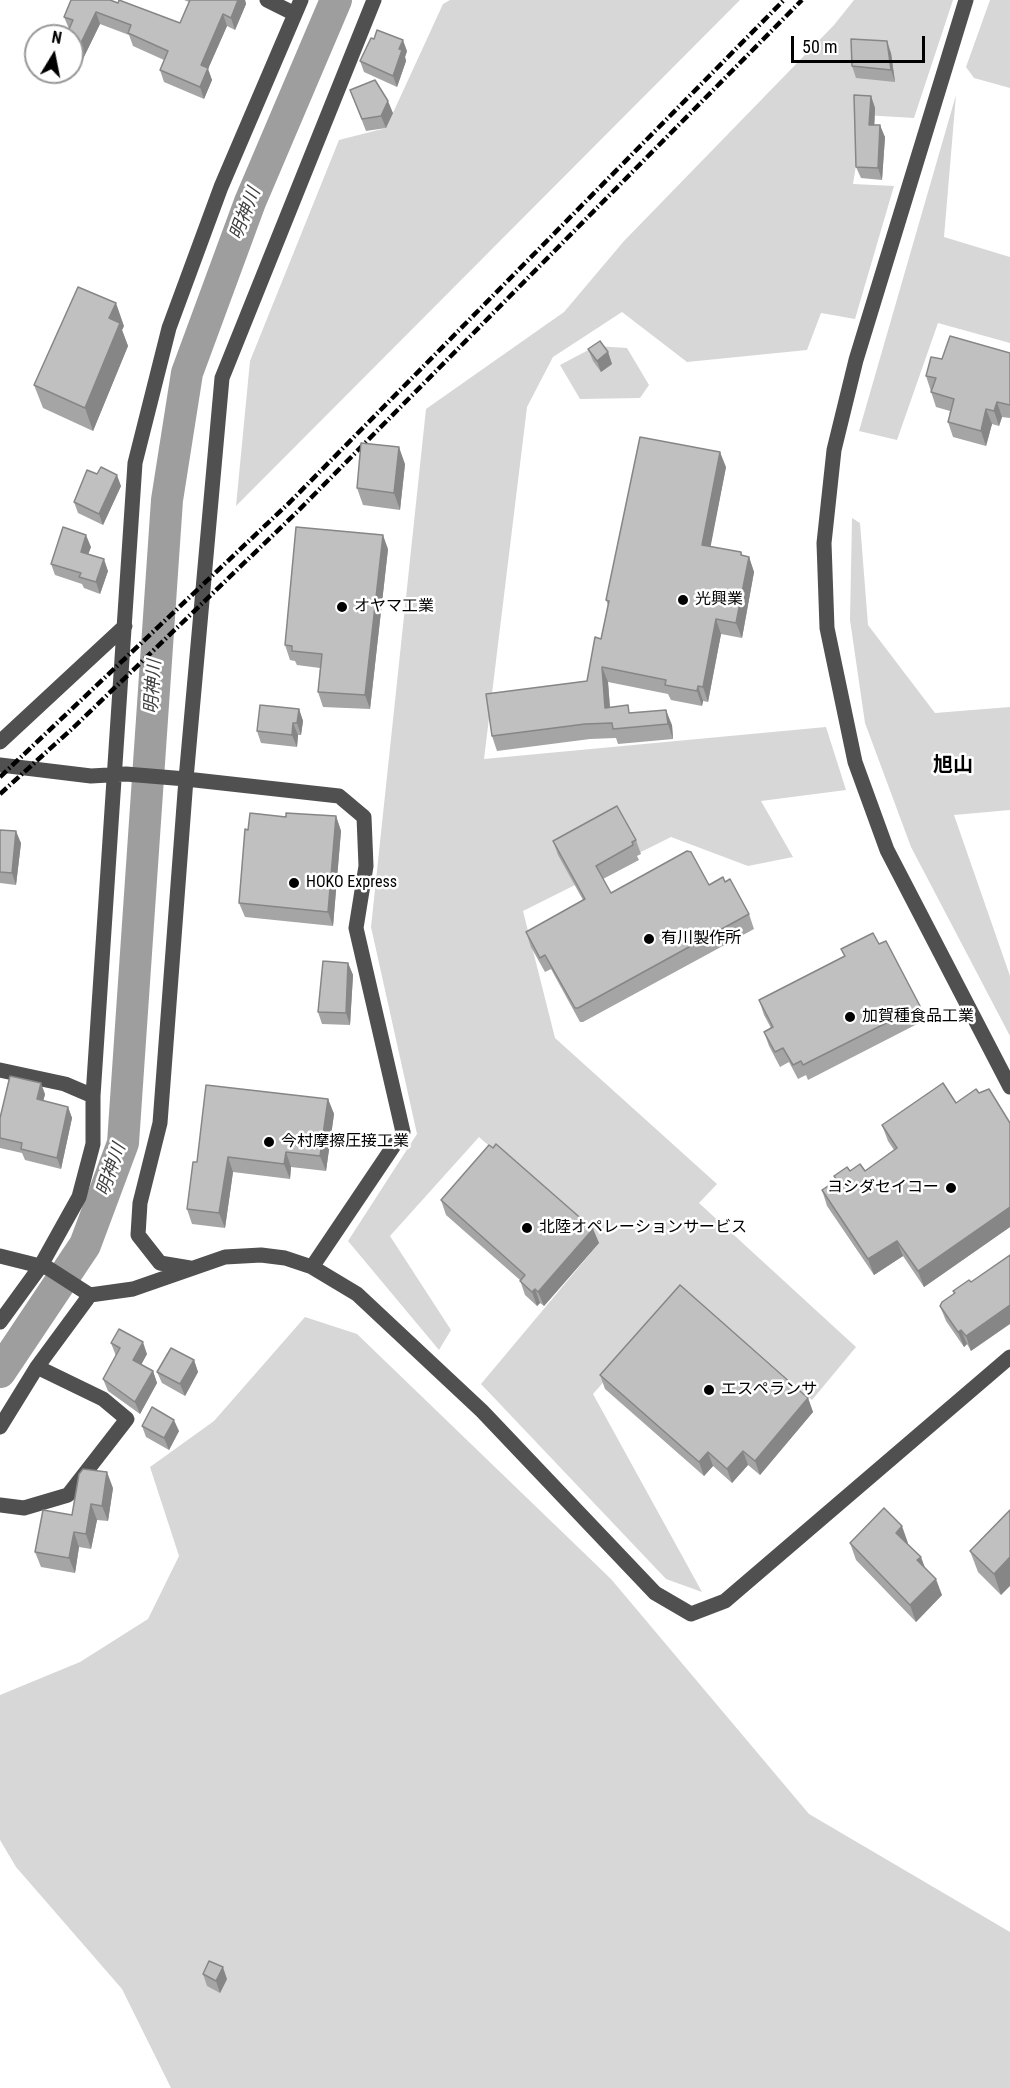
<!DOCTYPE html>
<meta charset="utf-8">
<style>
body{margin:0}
#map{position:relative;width:1010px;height:2088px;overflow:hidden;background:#fff;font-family:"Roboto Condensed",sans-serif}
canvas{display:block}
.north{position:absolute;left:24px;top:24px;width:60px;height:60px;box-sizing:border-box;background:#fff;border:2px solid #999;border-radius:50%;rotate:10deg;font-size:16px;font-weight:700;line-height:24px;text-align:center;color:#000}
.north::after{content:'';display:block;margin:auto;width:21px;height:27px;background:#000;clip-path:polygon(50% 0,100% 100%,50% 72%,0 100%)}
.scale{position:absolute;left:791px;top:36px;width:134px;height:27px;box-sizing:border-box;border:3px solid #000;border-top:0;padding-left:8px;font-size:18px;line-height:21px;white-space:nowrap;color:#000;-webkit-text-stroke:4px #fff;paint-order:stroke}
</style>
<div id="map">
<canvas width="1010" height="2088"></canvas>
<div class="north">N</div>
<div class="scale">50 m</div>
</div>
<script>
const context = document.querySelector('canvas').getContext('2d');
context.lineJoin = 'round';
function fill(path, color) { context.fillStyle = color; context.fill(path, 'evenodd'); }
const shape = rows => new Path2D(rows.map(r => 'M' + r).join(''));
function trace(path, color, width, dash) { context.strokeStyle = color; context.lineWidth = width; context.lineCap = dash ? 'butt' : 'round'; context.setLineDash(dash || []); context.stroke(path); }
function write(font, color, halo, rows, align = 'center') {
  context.font = font + ' "Roboto Condensed","Noto Sans JP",sans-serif'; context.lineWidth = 5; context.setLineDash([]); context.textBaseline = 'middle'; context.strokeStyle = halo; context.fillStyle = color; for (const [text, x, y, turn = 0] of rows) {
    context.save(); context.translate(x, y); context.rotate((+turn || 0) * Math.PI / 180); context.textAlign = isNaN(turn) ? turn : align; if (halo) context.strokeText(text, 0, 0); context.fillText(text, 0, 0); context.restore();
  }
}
const green = shape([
 [450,0,740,0,236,506,250,361,339,140,386,128,443,4],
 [854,0,953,0,914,118,864,115,853,184,894,186,855,319,821,313,807,350,687,362,622,312,553,357,527,407,484,759,826,727,846,790,761,801,793,857,748,866,671,837,523,911,555,1038,717,1184,699,1203,856,1347,812,1400,685,1289,593,1394,702,1592,666,1579,481,1384,599,1243,479,1137,390,1236,451,1330,439,1350,348,1241,417,1134,371,927,426,409,564,312,624,241,834,25],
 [990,0,1010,0,1010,88,974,78,966,67],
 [956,95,944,237,1010,257,1010,343,938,323,897,440,859,431],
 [596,346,627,348,649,385,640,398,580,399,560,365],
 [852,518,860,523,868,625,935,713,1010,707,1010,810,954,815,1010,976,1010,1036,911,847,865,723,850,620],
 [305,1317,357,1334,611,1579,809,1814,1010,1932,1010,2088,171,2088,122,1989,16,1867,0,1840,0,1695,80,1662,148,1619,179,1556,150,1467,214,1421]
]);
const river = shape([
 [0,1372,85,1245,123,1143,167,500,187,373,250,202,336,0]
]);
const minor = shape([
 [267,0,295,14],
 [966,0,856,360,834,450,824,543,827,628,855,762,887,850,1010,1087],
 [0,742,125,626],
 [0,765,91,776,126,774,186,779,339,796,364,817,366,866,356,928,403,1132,312,1267],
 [0,1070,65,1084,93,1096],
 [0,1256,48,1268,90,1295,133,1289,225,1257,261,1255,285,1258,312,1267,357,1294,482,1411,655,1593,691,1614,725,1601,1010,1357],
 [190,1268,160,1263,138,1235,140,1203,160,1123,186,779,222,378,374,0],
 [0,1322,40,1267,79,1197,93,1144,93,1096,135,463,169,328,221,187,301,0],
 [0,1427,37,1367,90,1295],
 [0,1505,24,1508,68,1495,127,1419,103,1399,37,1367]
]);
const rail = shape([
 [0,777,290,502,784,0],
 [0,794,74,727,297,512,802,0]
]);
const wall = shape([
 [184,0,245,0,246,4,235,30,227,26,208,69,212,80,204,99,164,82,160,70,164,60,133,46,129,35,100,24,80,65,72,61,72,36,64,17,118,3,180,23,189,2],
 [407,51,405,57,406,61,397,87,364,72,360,61],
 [891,53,895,82,856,78,852,66],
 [350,90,393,113,386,128,366,131],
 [871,96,875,108,874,125,885,137,882,180,861,178,856,167],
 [124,326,122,330,128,346,93,431,43,408,34,385],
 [588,349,608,352,612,364,601,372,593,361],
 [1010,353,1010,418,1002,417,999,426,992,424,986,446,953,437,948,422,950,411,936,407,926,376],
 [405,464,400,510,363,505,357,488],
 [726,467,710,547,749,557,754,572,742,638,721,634,708,702,703,701,702,706,671,700,668,694,608,682,610,707,672,725,673,739,618,744,616,738,590,739,497,751,492,736,587,681,601,639,608,605,606,600],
 [97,474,121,486,103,525,78,513,74,502],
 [91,547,88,554,108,571,100,594,84,588,82,584,55,575,51,564],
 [388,549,370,709,323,707,318,692,320,668,297,665,295,661,290,660,285,645],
 [299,709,303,721,301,735,298,735,297,747,261,743,257,731],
 [336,816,341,831,333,926,245,917,239,903,248,830,286,817],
 [0,830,21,843,16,885,0,883],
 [636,840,641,854,637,856,639,860,603,879,611,893,709,885,725,882,749,914,754,929,583,1022,580,1022,551,969,545,972,531,947,526,932,583,900,558,855,553,841],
 [879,944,920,1006,925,1020,808,1080,806,1075,798,1079,789,1062,780,1067,769,1046,764,1032,771,1028,764,1015,759,1000,844,956,841,949],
 [348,963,353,975,350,1025,322,1024,318,1012],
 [979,1093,1010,1123,1010,1227,924,1287,903,1256,874,1275,827,1206,822,1190,836,1181,834,1176,850,1171,865,1171,894,1150,888,1141,882,1125,956,1103],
 [45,1094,43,1101,68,1107,72,1118,61,1169,25,1160,22,1153,0,1148,0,1118],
 [328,1099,334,1114,326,1171,291,1167,290,1179,233,1172,225,1228,192,1224,187,1209,197,1162],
 [441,1200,593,1229,599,1243,544,1306,540,1303,537,1306,525,1295,520,1280,446,1215],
 [969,1280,971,1351,967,1344,964,1347,946,1321,940,1306,954,1294,953,1291],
 [111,1343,147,1354,141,1365,153,1371,157,1383,140,1414,108,1391,103,1379,116,1356],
 [194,1360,198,1372,185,1396,162,1383,157,1372],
 [600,1375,808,1398,813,1412,760,1475,748,1465,732,1483,713,1466,704,1476,605,1389],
 [142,1426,179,1431,169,1450,146,1437],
 [113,1488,108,1521,97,1520,91,1549,79,1547,75,1573,41,1567,35,1552,72,1515],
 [1010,1510,1001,1595,978,1572,970,1551],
 [850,1543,908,1543,908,1544,925,1568,942,1595,916,1622,856,1560],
 [203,1974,227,1979,220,1993,207,1986]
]);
const shadedWall = shape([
 [238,0,245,0,246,4,235,30,231,18],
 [96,12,100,24,80,65,76,53],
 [223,14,227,26,208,69,212,80,204,99,200,87,201,65],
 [403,40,407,51,405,57,406,61,397,87,393,76,399,49],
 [887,41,891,53,895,82,891,70],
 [871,96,875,108,874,137,869,125],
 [388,101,393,113,386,128,381,116],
 [880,125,885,137,882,180,878,168],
 [116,303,124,326,122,330,128,346,93,431,85,408,109,318],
 [608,352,612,364,601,372,597,361],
 [997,402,1002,417,999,426,994,411],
 [986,409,992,424,986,446,981,431],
 [399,447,405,464,400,510,394,493],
 [720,452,726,467,708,560,702,545],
 [117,475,121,486,103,525,99,514],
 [86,535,91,547,85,563,81,552],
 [383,535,388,549,370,709,365,695],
 [741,552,747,567,749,557,754,572,742,638,736,623],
 [104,559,108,571,100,594,96,582],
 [716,619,721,634,708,702,703,687],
 [602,667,608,682,611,723,605,708],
 [698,686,703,701,702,706,697,691],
 [299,709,303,721,301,735,297,723],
 [666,710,672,725,673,739,668,724],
 [293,723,298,735,297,747,292,735],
 [336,816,341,831,333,926,328,912],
 [16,831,21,843,16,885,12,873],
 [348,963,353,975,350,1025,346,1013],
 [41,1083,45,1094,41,1111,37,1099],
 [328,1099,334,1114,326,1171,320,1156],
 [68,1107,72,1118,61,1169,57,1158],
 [286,1152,291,1167,290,1179,284,1164],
 [228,1157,233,1172,225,1228,219,1213],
 [1010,1207,1010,1227,924,1287,918,1271],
 [593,1229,599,1243,544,1306,538,1292],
 [897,1241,903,1256,874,1275,868,1259],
 [535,1289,540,1303,537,1306,532,1292],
 [1010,1305,1010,1324,971,1351,966,1336],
 [961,1330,967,1344,964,1347,958,1332],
 [143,1342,147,1354,137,1372,133,1360],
 [194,1360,198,1372,185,1396,180,1384],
 [153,1371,157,1383,140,1414,135,1402],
 [808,1398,813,1412,760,1475,755,1461],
 [174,1420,179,1431,169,1450,164,1438],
 [743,1451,748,1465,732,1483,727,1469],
 [708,1452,713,1466,704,1476,699,1462],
 [107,1472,113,1488,108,1521,102,1506],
 [91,1504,97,1520,91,1549,86,1534],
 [902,1526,908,1543,902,1549,896,1533],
 [74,1532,79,1547,75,1573,69,1558],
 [921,1557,927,1573,917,1560],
 [1010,1557,1010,1586,1001,1595,994,1574],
 [936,1579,942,1595,916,1622,910,1605],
 [223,1967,227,1979,220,1993,216,1981]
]);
const building = shape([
 [71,0,110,0,118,3,119,0,180,23,190,0,238,0,231,18,223,14,201,65,208,68,200,87,160,70,168,51,128,33,131,25,96,12,76,53,72,51,72,36,66,36,73,20,64,17,71,0],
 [377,30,403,40,399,49,402,50,393,76,360,61,371,38,374,39,377,30],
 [851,39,887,41,891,70,852,66,851,39],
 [375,80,388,101,381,116,362,119,350,90,375,80],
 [854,95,871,96,869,125,880,125,878,168,856,167,854,95],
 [78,287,116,303,109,318,120,323,85,408,34,385,78,287],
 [950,336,1010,353,1010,405,997,402,994,411,986,409,981,431,948,422,954,399,931,392,936,378,926,376,931,357,942,359,950,336],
 [600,341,608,352,597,361,588,349,600,341],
 [640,437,720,452,702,545,741,552,741,555,749,557,736,623,716,619,703,687,698,686,697,691,665,685,666,680,602,667,605,708,628,705,629,713,666,710,668,724,613,729,612,723,585,724,492,736,486,694,587,681,595,637,601,639,609,601,606,600,640,437],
 [361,443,399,447,394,493,357,488,361,443],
 [101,467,117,475,99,514,74,502,87,470,97,474,101,467],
 [63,527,86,535,81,552,104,559,96,582,79,577,81,573,51,564,63,527],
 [296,527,383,535,365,695,318,692,322,654,292,651,292,646,285,645,296,527],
 [260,705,299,709,297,723,293,723,292,735,257,731,260,705],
 [617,806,636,840,632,842,633,845,596,866,611,893,687,851,691,852,709,885,723,877,725,882,730,879,749,914,578,1008,575,1008,545,955,540,958,526,932,585,899,553,841,617,806],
 [250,813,286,817,286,813,336,816,328,912,239,903,245,829,248,830,250,813],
 [0,830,16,831,12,873,0,872,0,830],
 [873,933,879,944,886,941,920,1006,803,1065,801,1061,793,1065,783,1048,775,1052,764,1032,773,1027,759,1000,845,956,841,949,873,933],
 [323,961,348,963,346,1013,318,1012,323,961],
 [10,1076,41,1083,37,1099,68,1107,57,1158,21,1149,22,1143,0,1138,0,1118,10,1076],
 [943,1083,956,1103,976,1089,979,1093,989,1089,1010,1123,1010,1207,918,1271,897,1241,868,1259,822,1190,837,1180,834,1176,847,1167,850,1171,860,1164,865,1171,897,1148,882,1125,943,1083],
 [206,1085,328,1099,320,1156,286,1152,284,1164,228,1157,219,1213,187,1209,193,1162,197,1162,206,1085],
 [496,1144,593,1229,538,1292,535,1289,532,1292,520,1281,525,1275,441,1200,489,1145,493,1148,496,1144],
 [1010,1255,1010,1305,966,1336,961,1330,958,1332,940,1306,942,1302,955,1293,953,1291,969,1280,971,1282,1010,1255],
 [680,1285,808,1398,755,1461,743,1451,727,1469,708,1452,699,1462,600,1375,680,1285],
 [119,1329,143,1342,133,1360,153,1371,135,1402,103,1379,120,1348,111,1343,119,1329],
 [171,1348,194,1360,180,1384,157,1372,171,1348],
 [152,1407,174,1420,164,1438,142,1426,152,1407],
 [83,1469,107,1472,102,1506,91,1504,86,1534,74,1532,69,1558,35,1552,43,1510,72,1515,79,1474,83,1469],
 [884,1508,902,1526,896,1533,921,1557,917,1560,936,1579,910,1605,850,1543,884,1508],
 [1010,1510,1010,1557,994,1574,970,1551,1010,1510],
 [209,1961,223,1967,216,1981,203,1974,209,1961]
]);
const markers = [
 [683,600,6,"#000"],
 [342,607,6,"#000"],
 [294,883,6,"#000"],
 [649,939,6,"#000"],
 [850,1017,6,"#000"],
 [269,1142,6,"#000"],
 [951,1188,6,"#000"],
 [527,1228,6,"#000"],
 [709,1390,6,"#000"]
];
const poiNames = [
 ["光興業",695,600],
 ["オヤマ工業",354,607],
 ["HOKO Express",306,883],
 ["有川製作所",661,939],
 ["加賀種食品工業",862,1017],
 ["今村摩擦圧接工業",281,1142],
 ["ヨシダセイコー",939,1188,"right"],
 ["北陸オペレーションサービス",539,1228],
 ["エスペランサ",721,1390]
];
const waterNames = [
 ["明神川",246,214,-69],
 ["明神川",154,687,-86],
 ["明神川",112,1170,-71]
];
const quarterNames = [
 ["旭山",953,766]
];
fill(green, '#d7d7d7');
trace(river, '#9e9e9e', 32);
trace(minor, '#505050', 15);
trace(rail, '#000', 4.5, [9, 3, 1.5, 3]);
fill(wall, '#a5a5a5');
fill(shadedWall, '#868686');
fill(building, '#c0c0c0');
trace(building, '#868686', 1.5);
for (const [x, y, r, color] of markers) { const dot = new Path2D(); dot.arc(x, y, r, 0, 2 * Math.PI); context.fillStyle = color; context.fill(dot); trace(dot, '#fff', 2); }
write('16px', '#000', '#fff', poiNames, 'left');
write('italic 18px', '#3f3f3f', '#fff', waterNames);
write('bold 20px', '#000', '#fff', quarterNames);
</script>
